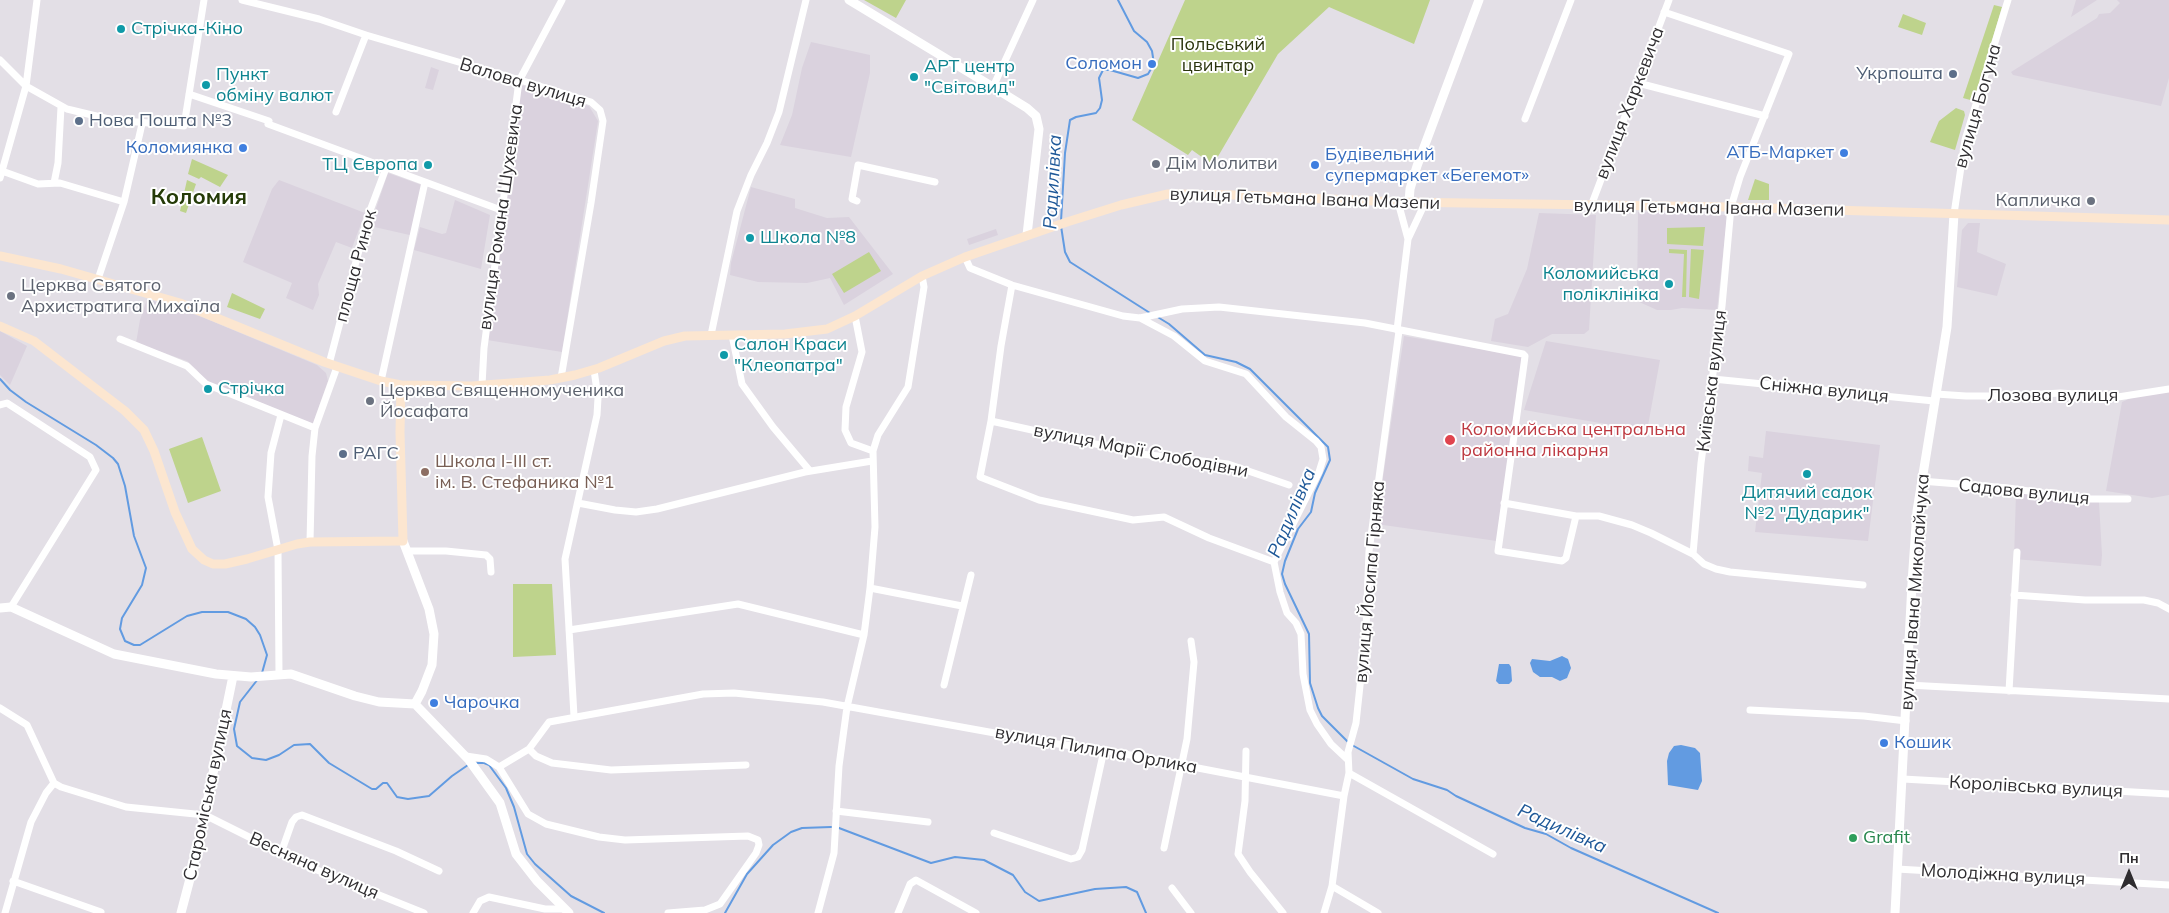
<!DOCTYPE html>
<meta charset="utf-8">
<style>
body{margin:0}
#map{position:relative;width:2169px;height:913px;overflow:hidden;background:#e3dfe6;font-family:Mulish,sans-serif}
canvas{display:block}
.north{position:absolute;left:2104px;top:848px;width:50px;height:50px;-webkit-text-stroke:4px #fff;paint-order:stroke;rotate:0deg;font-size:14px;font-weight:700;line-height:20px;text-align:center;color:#2f2d30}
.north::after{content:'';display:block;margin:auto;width:18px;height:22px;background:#2f2d30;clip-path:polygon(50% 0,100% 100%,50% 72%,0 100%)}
</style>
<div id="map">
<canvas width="2169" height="913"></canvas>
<div class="north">Пн</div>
</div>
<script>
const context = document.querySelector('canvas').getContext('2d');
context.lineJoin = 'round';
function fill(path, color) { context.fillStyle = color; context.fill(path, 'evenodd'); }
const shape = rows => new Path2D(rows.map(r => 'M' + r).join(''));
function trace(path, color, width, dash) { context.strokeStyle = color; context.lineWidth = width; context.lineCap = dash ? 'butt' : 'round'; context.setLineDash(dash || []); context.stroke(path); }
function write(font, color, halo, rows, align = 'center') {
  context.font = font + ' Mulish,sans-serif'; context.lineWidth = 4; context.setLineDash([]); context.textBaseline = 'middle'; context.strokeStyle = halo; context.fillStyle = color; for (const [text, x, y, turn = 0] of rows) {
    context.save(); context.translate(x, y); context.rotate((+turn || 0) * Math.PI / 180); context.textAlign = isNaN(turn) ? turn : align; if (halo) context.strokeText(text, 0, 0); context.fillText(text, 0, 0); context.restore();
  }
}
const built = shape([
 [2076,0,2097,0,2071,17],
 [2117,0,2169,0,2169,78,2161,106,2013,75,2011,72,2097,18,2099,14,2110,13,2120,3],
 [811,42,870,55,870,73,851,157,780,145,792,115,802,68],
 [431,67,439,70,433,90,425,88],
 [521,85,589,106,598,121,562,352,487,340],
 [388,173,427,187,414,236,370,226],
 [279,180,365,213,352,248,336,242,318,284,319,295,313,310,286,298,292,283,243,262,272,189],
 [751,187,795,199,795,208,827,218,849,217,893,274,844,305,830,278,807,283,758,282,730,275,731,263],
 [455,200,490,215,481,269,414,250,420,227,442,234,446,233],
 [1638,212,1725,215,1727,218,1717,310,1682,308,1671,310,1657,310,1637,301],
 [1539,213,1596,215,1589,330,1584,334,1552,334,1528,347,1491,341,1495,319,1508,314,1527,269],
 [1968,223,1980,223,1977,252,2006,264,1997,296,1957,287,1962,230],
 [996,229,998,235,969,245,967,239],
 [147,299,202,317,317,365,326,373,328,381,312,426,204,383,197,370,187,361,136,343,140,320],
 [0,331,27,346,10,385,0,375],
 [1404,336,1522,356,1497,541,1376,524],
 [1546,341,1660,360,1647,431,1524,410],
 [2153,388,2169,388,2169,495,2152,498,2106,491,2122,402],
 [1766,431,1880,445,1868,541,1755,532,1762,473,1748,471,1749,456,1763,458],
 [2016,492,2099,502,2102,555,2101,566,2014,559]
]);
const green = shape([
 [864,0,906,0,896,18],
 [1185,0,1430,0,1414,44,1329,7,1278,54,1213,165,1192,150,1188,155,1132,120],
 [1994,5,2002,7,1974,101,1963,98],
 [1903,14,1926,23,1922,35,1898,27],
 [1956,108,1964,111,1965,115,1955,150,1930,142,1939,121],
 [192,159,228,175,220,187,201,177,199,179,188,174],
 [1755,179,1769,184,1769,200,1748,200],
 [187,180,196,184,186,213,180,211],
 [1705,227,1703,246,1667,244,1667,228],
 [1669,249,1687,250,1686,297,1682,297,1684,254,1669,253],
 [1691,249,1704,250,1699,299,1689,297],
 [869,252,881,271,844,293,832,274],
 [232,293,265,309,260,319,227,307],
 [202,437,221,491,188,503,169,449],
 [513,584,552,584,556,655,513,657]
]);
const water = shape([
 [1562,656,1568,659,1571,668,1567,678,1560,681,1552,677,1540,677,1533,672,1530,663,1532,659,1550,661],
 [1499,664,1509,664,1511,667,1512,681,1509,684,1499,684,1496,681],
 [1681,745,1695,748,1700,753,1702,781,1698,790,1668,785,1667,761,1669,753,1674,746]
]);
const stream = shape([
 [1061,221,1065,153,1070,120,1076,117,1096,113,1100,108,1102,100,1099,78,1103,70,1110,70,1138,78,1148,74,1154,64,1152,51,1147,42,1134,31,1118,0],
 [1061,226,1065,252,1070,262,1150,313],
 [1156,316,1169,324,1205,355,1236,362,1250,369,1328,447,1330,460,1315,493,1311,512,1298,529,1285,561,1282,574,1285,584,1309,634,1310,683,1318,708,1322,716,1348,742],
 [0,379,10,390,26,402,96,445,113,458,118,464,125,486,134,536,146,568,142,585,122,618,120,629,125,641,134,645,140,645,187,616,202,612,228,612,246,619,255,627,260,635,267,655,262,673],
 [258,679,240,702,234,729,237,746,252,758,266,760,279,755,294,745,310,744,329,763,372,789,376,789,383,783,387,783,397,797,408,799,429,796,452,776,468,765],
 [1352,745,1413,779,1447,790,1456,796,1525,828,1546,834,1571,848,1718,913],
 [477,763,484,763,489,765,506,788,514,807,527,854,535,864,571,896,604,913],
 [839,828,931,863,955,857,984,860,1013,875,1025,892,1039,901,1095,889,1126,887,1137,892,1146,913],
 [725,913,747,874,773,845,791,832,802,828,831,827]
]);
const minor = shape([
 [242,0,319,19,366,35,520,80,591,102,600,110,603,121,591,203,561,378],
 [1664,12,1789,54,1740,177,1731,207,1722,306,1701,463,1693,554],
 [0,60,26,86,67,109,113,120,184,126,204,0],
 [1638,83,1765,116],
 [993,87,1033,0],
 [189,94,269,121],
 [336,112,366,35],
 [1525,119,1571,0],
 [268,124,501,210],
 [2,171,38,184,60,183,124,202],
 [0,178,26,86,37,0],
 [54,183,58,163,61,107],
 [857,201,852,199,858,165,935,182],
 [1398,202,1408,239],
 [1591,206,1669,0],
 [1954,214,1965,140,2008,0],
 [965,257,970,268,1012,285,1123,316,1140,318,1182,309,1219,307,1365,323,1523,354,1525,356,1524,364,1498,551,1562,561,1566,558,1576,516,1599,516,1632,525,1651,533,1693,554,1704,564,1716,569,1730,572,1863,585],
 [98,279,124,202,142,124],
 [1012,285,1001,346,991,421,980,477,1039,500,1133,520,1164,517,1209,538,1274,562],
 [855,316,862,352,846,407,845,430,851,443,873,451],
 [1140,318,1174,336,1205,361,1246,374,1286,417,1316,441,1321,447,1323,459,1319,472,1274,562,1280,592,1287,613,1296,623,1301,634,1303,674,1310,710,1317,724,1331,744,1348,760],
 [1397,330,1408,239,1425,203],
 [711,335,737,211,751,175,767,143,779,112,806,0],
 [732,335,742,384,773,427,810,471],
 [120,339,187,366,206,384,315,428],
 [329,364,368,216,386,168],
 [1713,379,1934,401],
 [381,381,425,182],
 [482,385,484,348,519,81,562,0],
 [1936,394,1966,396,2013,396,2060,393,2118,397,2169,389],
 [0,405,7,403,90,457,96,470,11,607],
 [991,421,1141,454,1228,464,1289,485],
 [1921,481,2008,488,2083,499,2128,499],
 [578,503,615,510,636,512,657,509,805,472,872,461],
 [1504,503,1576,516],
 [310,542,312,456,315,428,337,367],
 [408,551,446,551,486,555,490,559,491,572],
 [870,588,962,606],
 [2014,595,2085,600,2144,600,2158,603,2169,609],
 [569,630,738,604,864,635],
 [279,674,278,550,268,497,271,453,281,415],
 [944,685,971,575],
 [1908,685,2169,699],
 [2009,691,2017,552],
 [0,708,27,725,54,783,61,787,126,807,205,815,307,866,424,913],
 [1750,710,1864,716,1906,721],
 [574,716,565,559,597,415,598,398,594,370],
 [529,749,549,722,703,694,734,693,823,702,1050,743,1104,750,1344,796],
 [1246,751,1245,801,1238,854,1250,872,1283,913],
 [466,756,486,759,499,767,528,814,546,824,599,837,625,840,748,836,758,840,759,845,756,853,720,904,705,910,668,913],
 [499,767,529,749,536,756,552,763,611,770,746,765],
 [1349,773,1493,854],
 [1903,779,2169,794],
 [836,811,928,822],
 [994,833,1071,859,1078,857,1082,850,1104,750],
 [1164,848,1187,739,1194,662,1191,641],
 [281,853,292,822,296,817,302,815,396,851,439,871],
 [1897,869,2169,885],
 [13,881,101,912],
 [1332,886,1378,913],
 [1172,888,1191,913],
 [5,913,31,822,46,793,54,783],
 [473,913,480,901,489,897,545,909,564,909],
 [818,913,834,853,839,766,847,707,864,635,870,588,875,527,873,451,878,435,908,387,924,287,922,276],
 [898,913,910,884,916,880,976,913],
 [1324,913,1332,886,1344,796,1349,773,1348,752,1356,723,1366,630,1369,551,1399,331]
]);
const tertiary = shape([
 [849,0,993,87,1027,108,1036,116,1039,129,1027,235],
 [1409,202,1410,189,1417,166,1479,0],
 [403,541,429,609,434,634,432,665,422,691,415,704],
 [0,608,11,607,114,654,216,674,251,677,291,674,355,696,379,702,415,704],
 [415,704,469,760,500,803,516,854,537,881,569,913],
 [181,913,196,856,233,676],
 [1895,913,1912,583,1917,511,1947,327,1954,214]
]);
const secondary = shape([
 [0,256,61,269,180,303,324,362,381,381,401,385,472,386,550,380,575,375,599,368,664,341,685,336,785,334,827,329,855,316,922,276,965,257,1067,222,1121,205,1168,194,1237,195,1398,202,1731,207,2169,220],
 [0,326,34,341,125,411,144,430,154,451,175,512,192,549,204,560,213,564,225,564,247,559,297,544,310,542,403,541,400,432,401,385]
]);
const markers = [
 [121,29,5,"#0f9aa8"],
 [1152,64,5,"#3f7fe0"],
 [1953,74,5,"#5c6f8a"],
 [914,77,5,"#0f9aa8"],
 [206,85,5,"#0f9aa8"],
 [79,121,5,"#5c6f8a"],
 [243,148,5,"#3f7fe0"],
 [1844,153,5,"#3f7fe0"],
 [1156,164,5,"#6b7280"],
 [428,165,5,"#0f9aa8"],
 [1315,165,5,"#3f7fe0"],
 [2091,201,5,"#6b7280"],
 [750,238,5,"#0f9aa8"],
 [1669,284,5,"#0f9aa8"],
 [11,296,5,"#6b7280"],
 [724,355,5,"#0f9aa8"],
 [208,389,5,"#0f9aa8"],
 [370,401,5,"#6b7280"],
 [1450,440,6,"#e0444e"],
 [343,454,5,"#5c6f8a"],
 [425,472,5,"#8d6e63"],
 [1807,474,5,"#0f9aa8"],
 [434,703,5,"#3f7fe0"],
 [1884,743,5,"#3f7fe0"],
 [1853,838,5,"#2e9e5b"]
];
const cultureNames = [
 ["Стрічка-Кіно",131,29],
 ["АРТ центр",924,67],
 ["\"Світовид\"",924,88],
 ["Пункт",216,75],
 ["обміну валют",216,96],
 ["ТЦ Європа",418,165,"right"],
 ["Школа №8",760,238],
 ["Коломийська",1659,274,"right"],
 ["поліклініка",1659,295,"right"],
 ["Салон Краси",734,345],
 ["\"Клеопатра\"",734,366],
 ["Стрічка",218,389],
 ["Дитячий садок",1807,493,"center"],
 ["№2 \"Дударик\"",1807,514,"center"]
];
const parkNames = [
 ["Польський",1218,45],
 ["цвинтар",1218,66]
];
const shopNames = [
 ["Соломон",1142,64],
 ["Коломиянка",233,148],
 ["АТБ-Маркет",1834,153],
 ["Будівельний",1325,155,"left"],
 ["супермаркет «Бегемот»",1325,176,"left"],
 ["Чарочка",444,703,"left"],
 ["Кошик",1894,743,"left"]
];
const serviceNames = [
 ["Укрпошта",1943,74,"right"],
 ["Нова Пошта №3",89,121],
 ["РАГС",353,454]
];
const streetNames = [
 ["Валова вулиця",523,83,17],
 ["вулиця Харкевича",1630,103,-69],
 ["вулиця Богуна",1978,106,-74],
 ["вулиця Гетьмана Івана Мазепи",1305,199,2],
 ["вулиця Гетьмана Івана Мазепи",1709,208,1],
 ["вулиця Романа Шухевича",501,217,-82],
 ["площа Ринок",356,266,-75],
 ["Київська вулиця",1712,381,-83],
 ["Сніжна вулиця",1824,390,6],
 ["Лозова вулиця",2053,396],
 ["вулиця Марії Слободівни",1141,451,11],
 ["Садова вулиця",2024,492,6],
 ["вулиця Йосипа Гірняка",1370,582,-85],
 ["вулиця Івана Миколайчука",1915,592,-86],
 ["вулиця Пилипа Орлика",1096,750,10],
 ["Королівська вулиця",2036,787,3],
 ["Староміська вулиця",208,795,-78],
 ["Весняна вулиця",314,866,24],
 ["Молодіжна вулиця",2003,875,3]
];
const worshipNames = [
 ["Дім Молитви",1166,164],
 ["Капличка",2081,201,"right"],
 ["Церква Святого",21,286],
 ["Архистратига Михаїла",21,307],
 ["Церква Священномученика",380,391],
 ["Йосафата",380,412]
];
const healthNames = [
 ["Коломийська центральна",1461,430],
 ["районна лікарня",1461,451]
];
const educationNames = [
 ["Школа I-III ст.",435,462],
 ["ім. В. Стефаника №1",435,483]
];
const leisureNames = [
 ["Grafit",1863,838]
];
const waterNames = [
 ["Радилівка",1053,182,-87],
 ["Радилівка",1292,513,-67],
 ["Радилівка",1562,829,24]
];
const districtNames = [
 ["Коломия",199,197]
];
fill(built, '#dad2de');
fill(green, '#bed38c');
fill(water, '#629be1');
trace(stream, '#629be1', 2);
trace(minor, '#fff', 7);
trace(tertiary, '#fff', 9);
trace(secondary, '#fce6d0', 9);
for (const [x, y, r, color] of markers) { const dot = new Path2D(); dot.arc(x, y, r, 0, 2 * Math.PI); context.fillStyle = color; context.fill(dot); trace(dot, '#fff', 2); }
write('18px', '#0d838f', '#fff', cultureNames, 'left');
write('18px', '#2b350e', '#fff', parkNames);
write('18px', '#366cbe', '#fff', shopNames, 'right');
write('18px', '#4e5e75', '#fff', serviceNames, 'left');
write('18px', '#2f2d30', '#fff', streetNames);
write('18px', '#5b616d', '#fff', worshipNames, 'left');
write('18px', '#be3a42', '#fff', healthNames, 'left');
write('18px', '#785e54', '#fff', educationNames, 'left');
write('18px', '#27864d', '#fff', leisureNames, 'left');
write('italic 19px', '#1e5898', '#fff', waterNames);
write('bold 22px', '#253b08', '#fff', districtNames);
</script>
